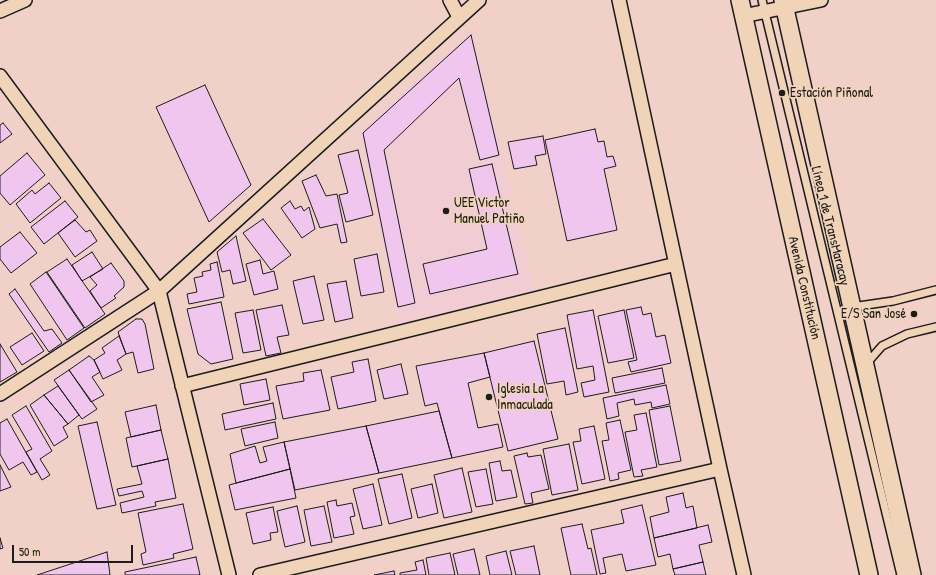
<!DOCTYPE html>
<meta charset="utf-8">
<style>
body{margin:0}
#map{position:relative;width:936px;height:575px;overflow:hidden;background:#f1d0c8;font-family:"Patrick Hand",sans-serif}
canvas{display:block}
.scale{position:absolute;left:12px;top:545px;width:121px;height:18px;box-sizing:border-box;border:2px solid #1c1c1c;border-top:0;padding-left:5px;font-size:12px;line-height:14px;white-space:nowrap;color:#1c1c1c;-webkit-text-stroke:3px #f1d4b8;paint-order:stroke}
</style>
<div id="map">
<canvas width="936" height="575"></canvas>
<div class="scale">50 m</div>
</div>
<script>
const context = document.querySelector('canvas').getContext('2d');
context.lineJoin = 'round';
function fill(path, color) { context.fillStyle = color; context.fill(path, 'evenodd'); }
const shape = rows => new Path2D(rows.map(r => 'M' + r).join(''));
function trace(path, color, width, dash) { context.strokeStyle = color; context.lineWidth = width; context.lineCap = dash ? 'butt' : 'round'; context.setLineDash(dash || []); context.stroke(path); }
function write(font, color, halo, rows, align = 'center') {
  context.font = font + ' "Patrick Hand",sans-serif'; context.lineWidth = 3.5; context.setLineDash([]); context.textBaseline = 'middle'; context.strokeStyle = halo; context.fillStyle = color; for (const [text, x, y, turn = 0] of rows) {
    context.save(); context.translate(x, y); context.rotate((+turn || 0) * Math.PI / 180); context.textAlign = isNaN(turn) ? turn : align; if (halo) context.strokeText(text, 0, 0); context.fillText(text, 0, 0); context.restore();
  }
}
const built = shape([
 [472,29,535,290,399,324,360,131]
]);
const building = shape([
 [471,35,499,155,480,160,459,78,384,150,415,303,398,307,363,133,471,35],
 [205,85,251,185,209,222,156,107,205,85],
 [3,123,12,134,0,143,0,125,3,123],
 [595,129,598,142,604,141,607,157,613,156,616,166,604,169,617,230,567,241,545,140,595,129],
 [543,136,546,154,535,156,537,165,514,169,508,142,543,136],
 [358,150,373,215,346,222,339,195,348,193,338,155,358,150],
 [27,153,45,175,10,205,0,193,0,176,27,153],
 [492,164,518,274,430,294,423,264,487,249,469,169,492,164],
 [316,175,326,196,337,194,347,242,341,243,337,224,320,228,302,181,316,175],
 [49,183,61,198,30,223,16,204,32,190,35,194,49,183],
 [65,201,78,217,44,244,31,227,65,201],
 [290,201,295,209,301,206,304,211,309,207,315,229,302,238,281,208,290,201],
 [263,219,291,255,271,270,243,233,263,219],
 [75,220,86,232,90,230,97,241,75,257,58,233,75,220],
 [20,232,37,253,11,273,0,259,0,247,20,232],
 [236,236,246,281,233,284,230,270,222,272,217,252,236,236],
 [92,252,103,269,82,281,72,265,92,252],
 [377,254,384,292,361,296,354,259,377,254],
 [67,259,105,314,85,328,47,272,67,259],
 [260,260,263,274,274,271,278,289,254,295,246,264,260,260],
 [217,262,224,297,189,304,187,294,197,292,194,278,203,276,202,272,211,270,210,264,217,262],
 [111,263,124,281,124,287,114,296,116,298,101,308,90,291,97,285,90,277,111,263],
 [46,272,84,328,67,340,30,284,46,272],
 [314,276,324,320,303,324,293,281,314,276],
 [346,281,353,318,335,322,327,284,346,281],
 [15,289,44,331,52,329,62,343,49,352,9,294,15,289],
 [221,302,233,359,211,364,198,354,187,309,221,302],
 [282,305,289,335,277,337,281,353,266,356,256,310,282,305],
 [641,307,643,315,651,313,656,337,665,335,671,363,631,372,628,362,637,360,626,310,641,307],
 [253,310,261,350,243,353,235,313,253,310],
 [593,310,609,392,584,397,581,383,595,380,593,366,577,369,567,315,593,310],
 [624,310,634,358,608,363,598,316,624,310],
 [136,319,142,319,145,324,154,369,138,373,133,352,126,354,118,332,136,319],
 [565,328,578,392,566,395,564,381,547,384,537,334,565,328],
 [32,333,44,351,22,365,10,347,32,333],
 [119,336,126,354,117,360,122,370,103,379,94,360,105,353,102,348,119,336],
 [534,341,558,439,508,451,484,353,534,341],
 [0,344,17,372,0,382,0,344],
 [484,353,490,377,468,383,478,428,498,424,503,447,452,458,437,403,425,406,416,366,484,353],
 [89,356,94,360,100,372,92,377,104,395,91,402,69,370,89,356],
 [368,359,376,401,338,409,331,377,354,372,352,362,368,359],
 [401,364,408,394,384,399,377,370,401,364],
 [662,368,665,383,615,393,612,378,662,368],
 [69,370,97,409,82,419,54,380,69,370],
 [321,370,330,410,283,419,276,386,304,381,303,373,321,370],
 [266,379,270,400,244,405,240,384,266,379],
 [666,385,670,404,652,408,651,402,635,405,634,399,617,403,619,416,607,419,603,398,666,385],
 [58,386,79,415,68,424,44,395,58,386],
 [44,395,68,424,63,427,68,437,54,446,30,405,44,395],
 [273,403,276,419,225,430,222,414,273,403],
 [156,405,161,430,131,437,125,412,156,405],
 [26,406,52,451,40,459,50,475,42,480,26,452,32,449,12,415,26,406],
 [670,406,681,461,659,465,649,410,670,406],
 [439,411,452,458,379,473,366,426,439,411],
 [646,413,657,467,641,470,643,476,634,477,625,432,637,430,634,415,646,413],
 [7,419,37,472,31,475,23,462,9,470,0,454,0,423,7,419],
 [620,420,631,470,618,473,619,479,610,481,602,441,609,440,606,423,620,420],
 [97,422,116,505,97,509,78,426,97,422],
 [275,422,278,438,245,446,241,429,275,422],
 [366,426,379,473,295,490,284,442,366,426],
 [594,426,605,479,582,484,573,442,581,441,579,429,594,426],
 [161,430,168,459,132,467,126,438,161,430],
 [284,442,290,469,236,483,230,454,255,446,260,463,267,461,263,447,284,442],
 [569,444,578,490,552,495,543,449,569,444],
 [527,453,528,457,541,455,549,489,531,493,533,503,525,504,514,456,527,453],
 [168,459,176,498,155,502,156,506,122,513,120,503,144,497,142,491,119,496,117,489,142,484,137,466,168,459],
 [500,461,502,471,511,470,517,497,496,501,489,463,500,461],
 [0,465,11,487,0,491,0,465],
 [462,468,472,512,444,518,434,475,462,468],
 [290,469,296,498,235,510,229,485,290,469],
 [486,469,493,504,476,507,468,472,486,469],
 [402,474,412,518,389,524,378,479,402,474],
 [373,484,382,525,363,529,353,489,373,484],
 [432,484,438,513,418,518,411,489,432,484],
 [683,493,686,508,693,506,697,528,654,538,650,517,669,512,666,497,683,493],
 [336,500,337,506,352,503,355,516,350,517,354,534,334,538,327,502,336,500],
 [183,504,193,549,173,554,174,558,143,565,141,554,146,552,138,513,183,504],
 [642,505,656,565,626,571,622,554,603,558,606,573,600,574,591,530,624,523,621,510,642,505],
 [297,506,305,542,285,547,277,511,297,506],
 [324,506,332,542,311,546,304,510,324,506],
 [273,507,278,532,270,533,271,540,253,544,246,513,273,507],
 [582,524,588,549,591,548,597,575,571,575,561,528,582,524],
 [708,525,712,542,699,545,703,562,673,569,670,554,658,557,654,538,708,525],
 [0,538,3,548,0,549,0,538],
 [534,546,540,575,516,575,510,551,534,546],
 [474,549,480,575,458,575,453,554,474,549],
 [506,551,512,575,490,575,486,556,506,551],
 [107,552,110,575,37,575,107,552],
 [450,553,455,575,429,575,426,558,450,553],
 [196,557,200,575,125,575,125,572,196,557],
 [423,560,426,575,400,575,400,573,417,570,415,562,423,560],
 [703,562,706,575,675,575,673,569,703,562],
 [394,571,395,575,374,575,394,571]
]);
const service = shape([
 [762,0,901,575],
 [852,307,893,301,936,290],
 [867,363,882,346,907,334,936,327]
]);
const minor = shape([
 [450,0,459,17],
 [619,0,720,469,744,575],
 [0,11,25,0],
 [743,16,821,0],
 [0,76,159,291,229,575],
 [182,386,676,264],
 [0,394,159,291,479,0],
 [260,575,720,469]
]);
const tertiary = shape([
 [740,0,869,575],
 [783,0,912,575]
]);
const markers = [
 [782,93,4,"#1c1c1c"],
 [446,211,4,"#1c1c1c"],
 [914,314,4,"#1c1c1c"],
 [489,397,4,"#1c1c1c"]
];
const poiNames = [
 ["Estación Piñonal",790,93],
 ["UEE Victor",454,203],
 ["Manuel Patiño",454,219],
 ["E/S San José",906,314,"right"],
 ["Iglesia La",497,389],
 ["Inmaculada",497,405]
];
const streetNames = [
 ["Línea 1 de TransMaracay",830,226,76],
 ["Avenida Constitución",804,288,77]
];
fill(built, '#f1cdd3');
fill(building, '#f0c6ee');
trace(building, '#1c1c1c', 1);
trace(service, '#1c1c1c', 10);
trace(minor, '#1c1c1c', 16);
trace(tertiary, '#1c1c1c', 20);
trace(service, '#f1d4b8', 7);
trace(minor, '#f1d4b8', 13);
trace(tertiary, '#f1d4b8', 17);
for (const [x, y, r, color] of markers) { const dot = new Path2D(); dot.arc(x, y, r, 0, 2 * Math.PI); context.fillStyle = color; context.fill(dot); trace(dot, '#f1d4b8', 1.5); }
write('14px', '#1c1c1c', '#f1d4b8', poiNames, 'left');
write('14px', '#1c1c1c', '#f1d4b8', streetNames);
</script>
